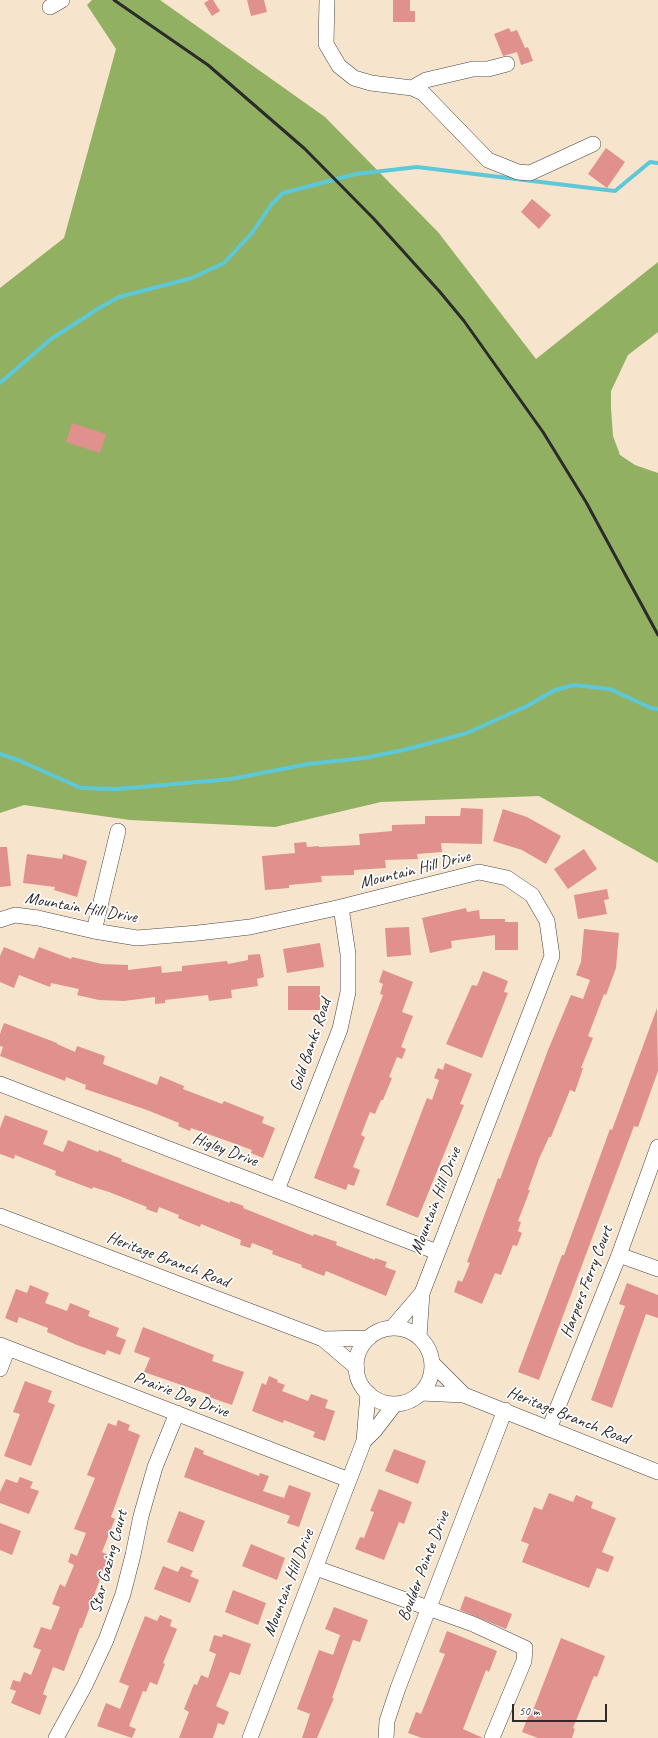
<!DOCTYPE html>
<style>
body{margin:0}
#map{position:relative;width:658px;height:1738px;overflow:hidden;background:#f6e4cd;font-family:Caveat,sans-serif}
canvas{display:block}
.scale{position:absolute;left:512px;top:1704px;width:95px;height:18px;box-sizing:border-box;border:2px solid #2b2b2b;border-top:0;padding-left:5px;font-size:12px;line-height:14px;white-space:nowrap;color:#2b2b2b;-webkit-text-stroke:3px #fff;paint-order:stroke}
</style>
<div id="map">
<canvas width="658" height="1738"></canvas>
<div class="scale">50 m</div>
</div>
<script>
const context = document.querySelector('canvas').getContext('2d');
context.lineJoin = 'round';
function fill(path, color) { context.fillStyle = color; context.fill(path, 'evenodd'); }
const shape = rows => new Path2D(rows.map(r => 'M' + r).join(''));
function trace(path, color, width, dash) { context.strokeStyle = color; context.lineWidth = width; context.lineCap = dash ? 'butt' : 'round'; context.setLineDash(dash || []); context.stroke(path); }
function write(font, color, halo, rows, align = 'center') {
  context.font = font + ' Caveat,sans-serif'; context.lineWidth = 3.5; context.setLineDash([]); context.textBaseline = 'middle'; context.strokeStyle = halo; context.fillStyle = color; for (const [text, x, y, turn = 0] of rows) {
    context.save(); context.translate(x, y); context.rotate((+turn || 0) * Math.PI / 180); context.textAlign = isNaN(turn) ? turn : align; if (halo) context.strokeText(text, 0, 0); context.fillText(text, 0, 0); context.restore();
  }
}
const forest = shape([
 [92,0,160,0,325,117,438,232,536,359,658,262,658,332,628,355,611,391,611,408,613,436,620,455,635,465,658,473,658,863,539,796,381,802,275,827,130,820,24,805,0,813,0,288,64,238,116,49,87,5]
]);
const stream = shape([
 [0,383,51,339,101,307,119,297,192,278,224,263,252,233,271,205,283,193,356,174,417,167,615,191,650,162,658,163],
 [0,754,18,760,81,788,118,789,231,779,308,764,364,758,404,750,467,733,527,706,555,690,574,685,610,689,651,708,658,709]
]);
const building = shape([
 [209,0,213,0,220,11,212,16,204,3],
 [247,0,264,0,267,12,251,16],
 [393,0,410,0,410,11,415,11,415,22,393,22],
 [509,28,511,32,517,30,525,48,528,47,533,61,521,65,517,52,503,56,494,34],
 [606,148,625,162,607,188,588,174],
 [532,199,551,215,539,229,521,212],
 [72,423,106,434,100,453,66,442],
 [461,808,483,809,482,844,441,843,442,852,417,854,418,859,385,860,386,868,354,870,354,875,321,876,322,882,289,885,289,888,265,890,262,856,295,853,294,843,306,842,307,847,319,846,319,847,360,845,359,834,392,831,392,825,425,824,425,816,460,816],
 [503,809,527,817,561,836,546,864,522,850,493,841],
 [0,847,7,847,11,886,0,887],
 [584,849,597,869,568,889,554,869],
 [27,854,62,859,63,854,87,861,77,897,54,890,55,887,23,883],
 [607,889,609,899,604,900,607,914,578,919,574,895],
 [466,908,467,912,479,910,480,919,505,919,505,922,518,922,518,950,495,950,495,935,451,941,452,948,430,953,422,918],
 [409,927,411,955,387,957,385,928],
 [584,929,619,933,616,968,606,995,604,994,588,1036,593,1038,581,1068,583,1068,575,1092,570,1090,551,1137,549,1137,539,1159,528,1190,530,1190,518,1221,521,1222,518,1231,522,1233,517,1246,513,1245,501,1275,495,1273,482,1304,454,1292,458,1280,462,1282,470,1263,467,1262,493,1192,498,1178,500,1179,548,1050,571,995,583,999,590,980,576,975,581,962],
 [320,943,324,967,287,973,283,949],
 [4,947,34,959,39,947,71,959,72,957,102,964,128,965,128,970,161,966,162,973,182,971,182,966,227,961,228,964,248,960,248,955,260,954,264,977,257,979,258,986,231,990,232,998,209,1001,208,995,165,1000,165,1003,155,1004,155,997,124,1001,99,1000,77,995,79,989,51,983,50,987,19,975,14,988,0,982,0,956],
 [383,970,413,982,402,1012,413,1016,401,1047,406,1049,402,1059,397,1057,389,1077,392,1078,383,1100,381,1100,375,1114,370,1112,361,1135,365,1137,353,1167,360,1170,354,1186,348,1184,346,1190,314,1178,383,995,380,994,383,984,379,982],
 [483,971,508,981,504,992,508,993,482,1058,446,1044,472,985,477,986],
 [288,986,320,986,320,1010,288,1010],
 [657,1008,658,1071,638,1127,634,1126,539,1380,518,1372,562,1255,564,1255,610,1129,612,1130],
 [4,1023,57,1043,57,1044,75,1052,77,1046,105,1056,103,1064,157,1085,160,1076,184,1086,183,1089,222,1104,224,1101,264,1117,262,1123,275,1128,263,1158,251,1153,252,1150,233,1143,191,1128,190,1131,178,1126,179,1123,147,1110,85,1089,86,1085,66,1077,65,1081,0,1056,3,1047,0,1046,0,1034],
 [445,1063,472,1074,460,1104,464,1105,418,1218,386,1205,427,1098,432,1100,439,1080,434,1078,438,1068,443,1070],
 [5,1115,48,1131,43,1144,63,1152,68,1140,98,1152,99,1150,122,1159,121,1161,230,1203,230,1201,244,1206,243,1208,313,1236,314,1234,337,1242,336,1245,375,1260,375,1258,387,1262,385,1267,396,1271,386,1296,326,1271,324,1276,301,1267,302,1265,272,1254,273,1251,252,1243,250,1248,240,1245,241,1240,201,1224,200,1227,178,1218,179,1215,159,1207,157,1213,146,1209,147,1207,109,1192,93,1187,92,1189,55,1175,56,1171,15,1155,14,1159,0,1154,0,1128],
 [627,1283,658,1295,658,1318,646,1314,612,1408,591,1400,625,1306,619,1304],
 [30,1285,49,1293,45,1303,67,1311,70,1303,90,1311,88,1316,119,1328,116,1336,126,1340,120,1355,107,1350,105,1355,77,1345,47,1332,48,1328,19,1317,17,1323,5,1318,16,1289,27,1293],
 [143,1327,214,1355,212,1361,244,1372,232,1405,209,1397,210,1395,144,1372,150,1358,134,1352],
 [269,1376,278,1380,277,1382,285,1385,282,1391,308,1401,311,1394,328,1400,325,1408,335,1411,325,1441,313,1437,315,1432,284,1420,283,1423,252,1411,262,1383,266,1385],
 [25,1381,52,1391,48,1402,55,1405,31,1466,4,1456,20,1414,13,1412],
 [118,1420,130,1425,128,1430,140,1435,111,1517,115,1519,102,1552,109,1555,82,1628,80,1628,64,1671,53,1667,43,1694,47,1696,40,1715,11,1703,16,1691,10,1689,13,1680,20,1682,24,1672,31,1675,41,1650,33,1647,41,1627,51,1630,60,1607,52,1604,60,1584,65,1587,74,1565,68,1562,71,1553,77,1556,86,1533,74,1529,95,1478,87,1475,108,1423,116,1426],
 [195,1447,204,1451,203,1454,259,1476,260,1473,269,1476,263,1491,284,1498,289,1485,311,1493,299,1527,287,1523,290,1516,184,1477],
 [394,1449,426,1461,418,1484,385,1471],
 [20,1477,33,1482,30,1488,39,1491,29,1514,0,1503,0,1492,6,1479,17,1483],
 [379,1489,412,1502,404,1524,399,1522,384,1560,355,1549,360,1537,364,1538,374,1512,370,1511],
 [549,1493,573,1502,576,1495,593,1502,591,1508,616,1518,602,1552,614,1557,608,1572,597,1568,589,1588,522,1562,529,1544,521,1541,534,1507,542,1510],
 [179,1511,205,1521,193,1552,167,1542],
 [0,1523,21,1531,12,1555,0,1550],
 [251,1544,285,1558,277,1580,242,1566],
 [163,1566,178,1572,181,1566,193,1571,190,1576,199,1580,190,1603,154,1589],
 [233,1590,266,1603,258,1625,225,1612],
 [465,1596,512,1614,506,1629,460,1610],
 [334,1607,368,1620,360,1642,353,1640,332,1698,334,1698,317,1738,302,1738,310,1714,297,1709,319,1650,333,1655,340,1635,325,1629],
 [160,1615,172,1620,170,1626,177,1629,163,1663,165,1664,157,1685,150,1682,146,1692,143,1691,129,1726,136,1729,132,1738,97,1726,106,1703,120,1709,129,1686,119,1682,145,1616,157,1621],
 [447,1631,497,1651,489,1672,486,1670,463,1729,483,1738,422,1738,408,1733,416,1712,421,1714,445,1654,439,1652],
 [223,1634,251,1644,240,1675,230,1672,216,1706,229,1712,224,1725,218,1723,213,1738,179,1738,189,1712,184,1709,194,1684,197,1685,201,1675,208,1678,216,1654,209,1651,214,1635,222,1637],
 [561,1638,605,1656,597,1677,594,1676,573,1728,575,1729,572,1738,538,1738,522,1732,530,1712,532,1713]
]);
const minor = shape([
 [327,0,326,44,339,66,354,78,371,83,412,88,423,93,488,160,518,172,530,173,593,144],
 [50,7,62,0],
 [412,88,426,80,473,69,488,69,507,64],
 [0,920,15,915,38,918,94,931,137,938,198,933,250,927,341,907,479,872,507,878,532,895,547,921,552,956,422,1293,419,1337],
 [94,931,118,831],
 [0,1084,437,1252],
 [277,1190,340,1029,348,992,348,954,341,907],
 [0,1216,323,1339,369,1338],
 [619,1255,658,1269],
 [392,1328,422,1293],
 '356 1366a38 38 0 1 1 76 0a38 38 0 1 1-76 0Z',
 [323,1339,357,1368],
 [0,1345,349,1480],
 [432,1363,464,1395],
 [0,1369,8,1348],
 [421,1393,464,1395,658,1472],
 [549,1429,619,1255,658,1147],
 [364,1441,375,1430,395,1404],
 [316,1568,473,1624,525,1648,524,1661,492,1738],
 [56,1738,85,1685,106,1640,123,1594,133,1555,141,1516,155,1467,177,1413],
 [250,1738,364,1441,368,1393],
 [386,1738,387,1721,398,1688,505,1410]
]);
const rail = shape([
 [114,0,208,65,305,149,374,219,440,292,464,321,543,432,586,502,658,635]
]);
const streetNames = [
 ["Mountain Hill Drive",415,870,-14],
 ["Mountain Hill Drive",81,908,10],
 ["Gold Banks Road",311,1045,-71],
 ["Higley Drive",225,1150,21],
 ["Mountain Hill Drive",436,1201,-69],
 ["Heritage Branch Road",168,1260,21],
 ["Harpers Ferry Court",587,1282,-69],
 ["Prairie Dog Drive",181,1395,21],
 ["Heritage Branch Road",568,1416,22],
 ["Star Gazing Court",109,1562,-75],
 ["Boulder Pointe Drive",424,1566,-69],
 ["Mountain Hill Drive",289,1583,-69]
];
fill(forest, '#92b062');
trace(stream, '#5dc8d7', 4);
fill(building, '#e0918d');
trace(minor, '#494743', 16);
trace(minor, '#fff', 15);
trace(rail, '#2b2b2b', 3);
write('17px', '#2b2b2b', '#fff', streetNames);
</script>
